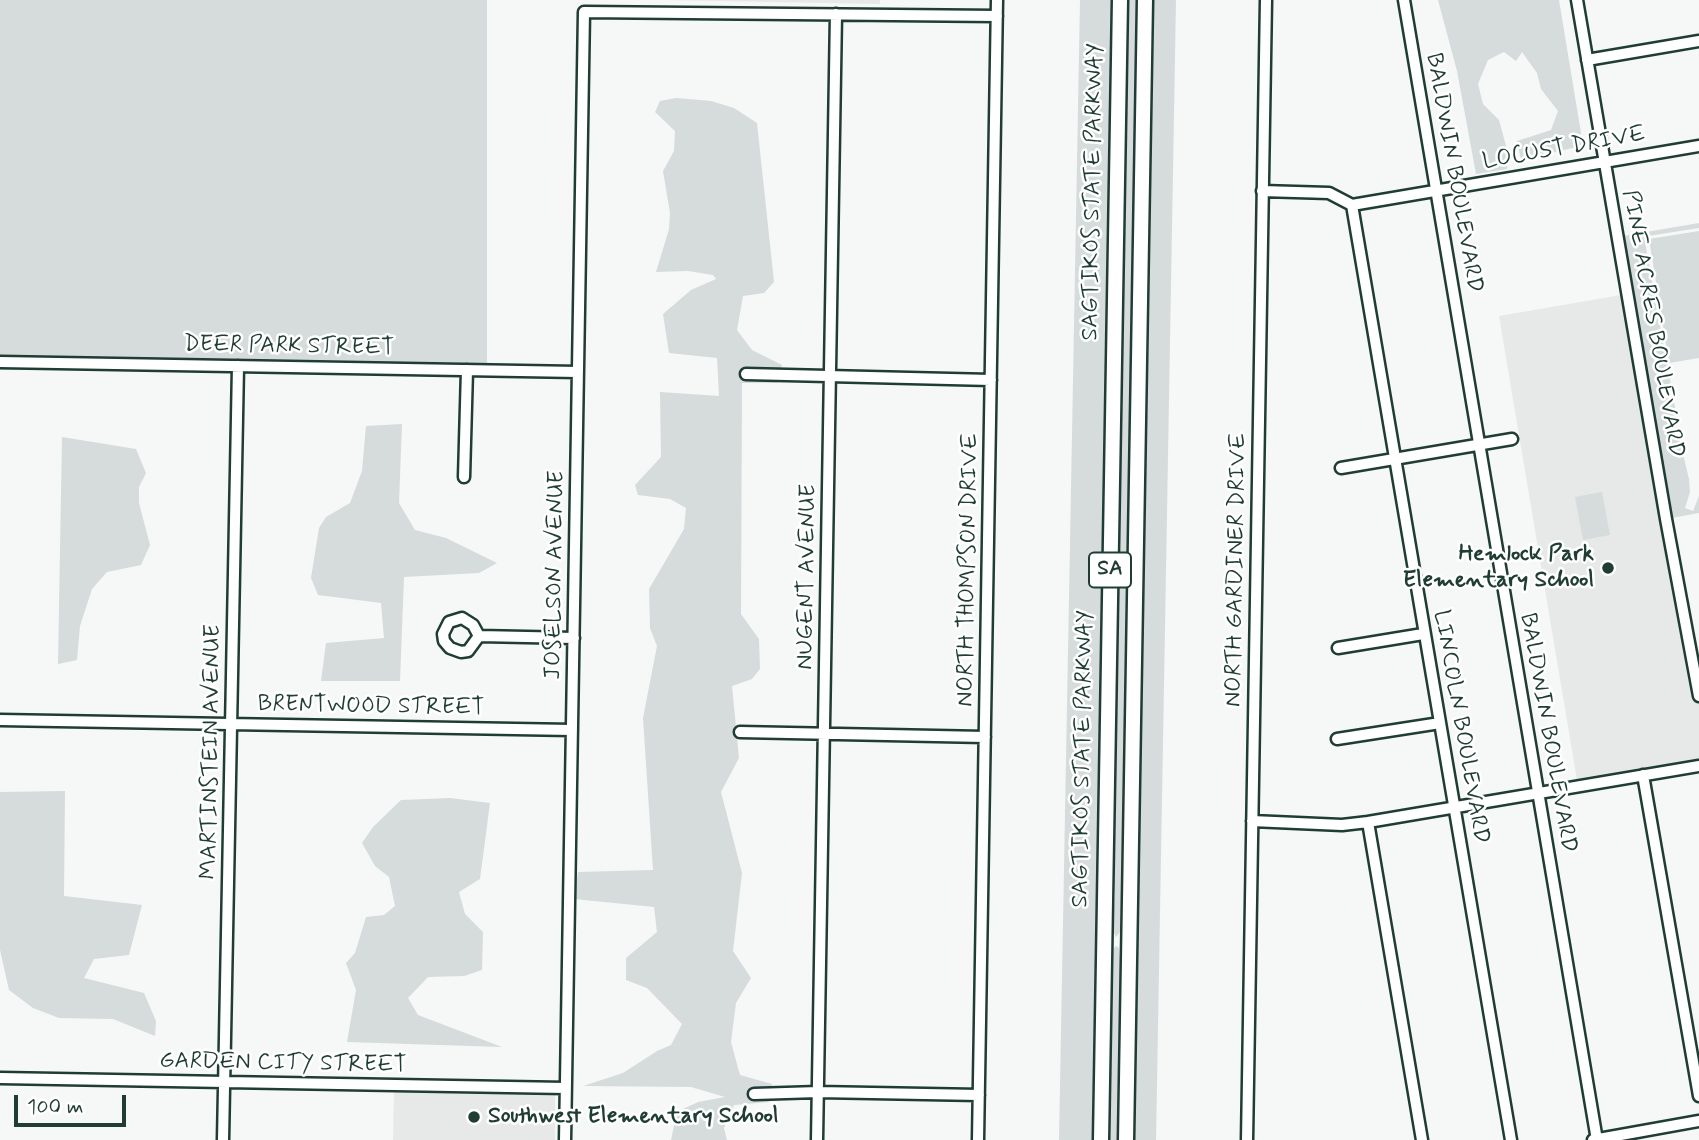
<!DOCTYPE html>
<style>
body{margin:0}
#map{position:relative;width:1699px;height:1140px;overflow:hidden;background:#f6f7f7;font-family:Mynerve,sans-serif}
canvas{display:block}
.scale{position:absolute;left:14px;top:1095px;width:112px;height:32px;box-sizing:border-box;border:4px solid #1f3d34;border-top:0;padding-left:9px;font-size:21px;line-height:24px;white-space:nowrap;color:#1f3d34;-webkit-text-stroke:5px #fff;paint-order:stroke}
</style>
<div id="map">
<canvas width="1699" height="1140"></canvas>
<div class="scale">100 m</div>
</div>
<script>
const context = document.querySelector('canvas').getContext('2d');
context.lineJoin = 'round';
function fill(path, color) { context.fillStyle = color; context.fill(path, 'evenodd'); }
const shape = rows => new Path2D(rows.map(r => 'M' + r).join(''));
function trace(path, color, width, dash) { context.strokeStyle = color; context.lineWidth = width; context.lineCap = dash ? 'butt' : 'round'; context.setLineDash(dash || []); context.stroke(path); }
function write(font, color, halo, rows, align = 'center') {
  context.font = font + ' Mynerve,sans-serif'; context.lineWidth = 5; context.setLineDash([]); context.textBaseline = 'middle'; context.strokeStyle = halo; context.fillStyle = color; for (const [text, x, y, turn = 0] of rows) {
    context.save(); context.translate(x, y); context.rotate((+turn || 0) * Math.PI / 180); context.textAlign = isNaN(turn) ? turn : align; if (halo) context.strokeText(text, 0, 0); context.fillText(text, 0, 0); context.restore();
  }
}
const built = shape([
 [663,0,880,0,880,4],
 [1627,294,1699,696,1699,766,1578,786,1499,316],
 [394,1091,555,1093,555,1140,393,1140]
]);
const green = shape([
 [0,0,487,0,487,371,0,370],
 [1080,0,1114,0,1095,1140,1059,1140],
 [1124,0,1139,0,1126,875,1120,932,1116,937,1113,931,1115,891,1112,891],
 [1153,0,1176,0,1156,1140,1134,1140],
 [1438,0,1559,0,1581,133,1581,146,1521,160,1517,141,1551,130,1558,111,1541,89,1537,73,1522,52,1516,61,1504,52,1488,60,1478,84,1483,104,1499,120,1509,157,1507,169,1476,174,1457,71],
 [676,98,711,101,734,108,757,123,774,282,764,293,743,296,737,330,752,350,782,365,777,383,742,383,741,614,759,639,760,669,752,679,732,686,739,758,721,792,742,873,733,951,751,978,736,1003,731,1042,740,1075,772,1084,769,1102,734,1105,724,1128,727,1140,671,1140,677,1112,698,1102,725,1097,691,1087,583,1086,623,1073,657,1051,671,1045,682,1024,647,988,626,980,626,958,657,932,654,907,574,899,578,872,653,870,643,718,657,646,650,628,649,589,684,529,686,508,670,499,638,495,635,485,661,457,660,392,719,396,717,358,669,353,663,314,691,290,716,279,713,275,688,271,656,272,669,229,670,213,663,171,674,151,675,131,655,112,660,101],
 [1699,223,1699,228,1648,236,1645,242,1676,413,1667,422,1669,425,1675,421,1689,479,1690,492,1685,508,1693,511,1699,496,1699,513,1666,519,1617,237],
 [1699,231,1699,358,1669,363,1649,239],
 [402,424,399,503,415,530,446,538,497,563,479,573,404,577,400,681,321,681,326,643,384,638,381,603,318,595,311,578,319,528,326,517,350,503,362,471,366,426],
 [62,437,136,449,146,473,139,487,139,503,150,545,141,565,107,572,92,589,80,626,77,660,58,664],
 [1602,492,1610,535,1583,540,1575,497],
 [65,791,64,896,142,905,129,955,94,959,84,978,144,993,156,1021,155,1036,113,1019,59,1018,33,1008,9,990,0,950,0,792],
 [450,798,490,803,480,879,459,892,465,914,483,932,482,970,464,976,428,977,408,998,418,1015,502,1047,347,1042,356,990,346,963,355,953,366,917,384,915,395,906,389,877,375,866,362,843,373,827,401,800],
 [1116,946,1119,948,1123,994,1120,1140,1106,1140,1107,999,1112,950]
]);
const minor = shape([
 [1404,0,1597,1140],
 [1577,0,1666,519,1699,696],
 [1587,60,1699,41],
 [1262,191,1329,193,1352,205,1511,1140],
 [1352,205,1699,146],
 [0,362,578,372],
 [746,374,991,380],
 [1341,468,1512,439],
 [464,477,467,370],
 [479,636,468,651,461,652,450,648,444,641,443,634,449,622,462,618,473,625,479,636,574,638],
 [1338,648,1423,634],
 [0,720,572,730],
 [740,732,985,737],
 [1337,739,1440,723],
 [1643,775,1699,1096],
 [1252,821,1342,825,1368,822,1699,766],
 [1368,822,1422,1140],
 [0,1078,565,1088],
 [754,1094,818,1092,979,1095],
 [223,1140,238,366],
 [565,1140,584,12,997,16],
 [817,1140,836,14],
 [978,1140,997,0],
 [1247,1140,1266,0],
 [1593,1140,1699,1121]
]);
const highway = shape([
 [1101,1140,1120,0],
 [1126,1140,1145,0]
]);
const markers = [
 [1608,568,7,"#1f3d34"],
 [474,1117,7,"#1f3d34"]
];
const shields = [
 [1110,570,42]
];
const shieldNames = [
 ["SA",1110,570]
];
const streetNames = [
 ["LOCUST DRIVE",1564,149,-10],
 ["BALDWIN BOULEVARD",1453,173,80],
 ["SAGTIKOS STATE PARKWAY",1094,192,-89],
 ["PINE ACRES BOULEVARD",1652,324,80],
 ["DEER PARK STREET",289,347,1],
 ["NORTH THOMPSON DRIVE",969,570,-89],
 ["NORTH GARDINER DRIVE",1237,570,-89],
 ["JOSELSON AVENUE",556,575,-89],
 ["NUGENT AVENUE",808,577,-89],
 ["BRENTWOOD STREET",371,707,1],
 ["LINCOLN BOULEVARD",1460,727,80],
 ["BALDWIN BOULEVARD",1547,733,80],
 ["MARTINSTEIN AVENUE",212,752,-89],
 ["SAGTIKOS STATE PARKWAY",1084,759,-89],
 ["GARDEN CITY STREET",283,1064,1]
];
const poiNames = [
 ["Hemlock Park",1594,555],
 ["Elementary School",1594,581],
 ["Southwest Elementary School",488,1117,"left"]
];
fill(built, '#e6e9e8');
fill(green, '#d6dcdb');
trace(minor, '#1f3d34', 15);
trace(highway, '#1f3d34', 19);
trace(minor, '#fff', 10);
trace(highway, '#fff', 14);
for (const [x, y, r, color] of markers) { const dot = new Path2D(); dot.arc(x, y, r, 0, 2 * Math.PI); context.fillStyle = color; context.fill(dot); trace(dot, '#fff', 2.5); }
for (const [x, y, w] of shields) { const box = new Path2D(); box.roundRect(x - w / 2, y - 17.5, w, 35, 5); context.fillStyle = '#fff'; context.fill(box); trace(box, '#1f3d34', 2); }
write('bold 21px', '#1f3d34', null, shieldNames);
write('23px', '#1f3d34', '#fff', streetNames);
write('bold 23px', '#1f3d34', '#fff', poiNames, 'right');
</script>
